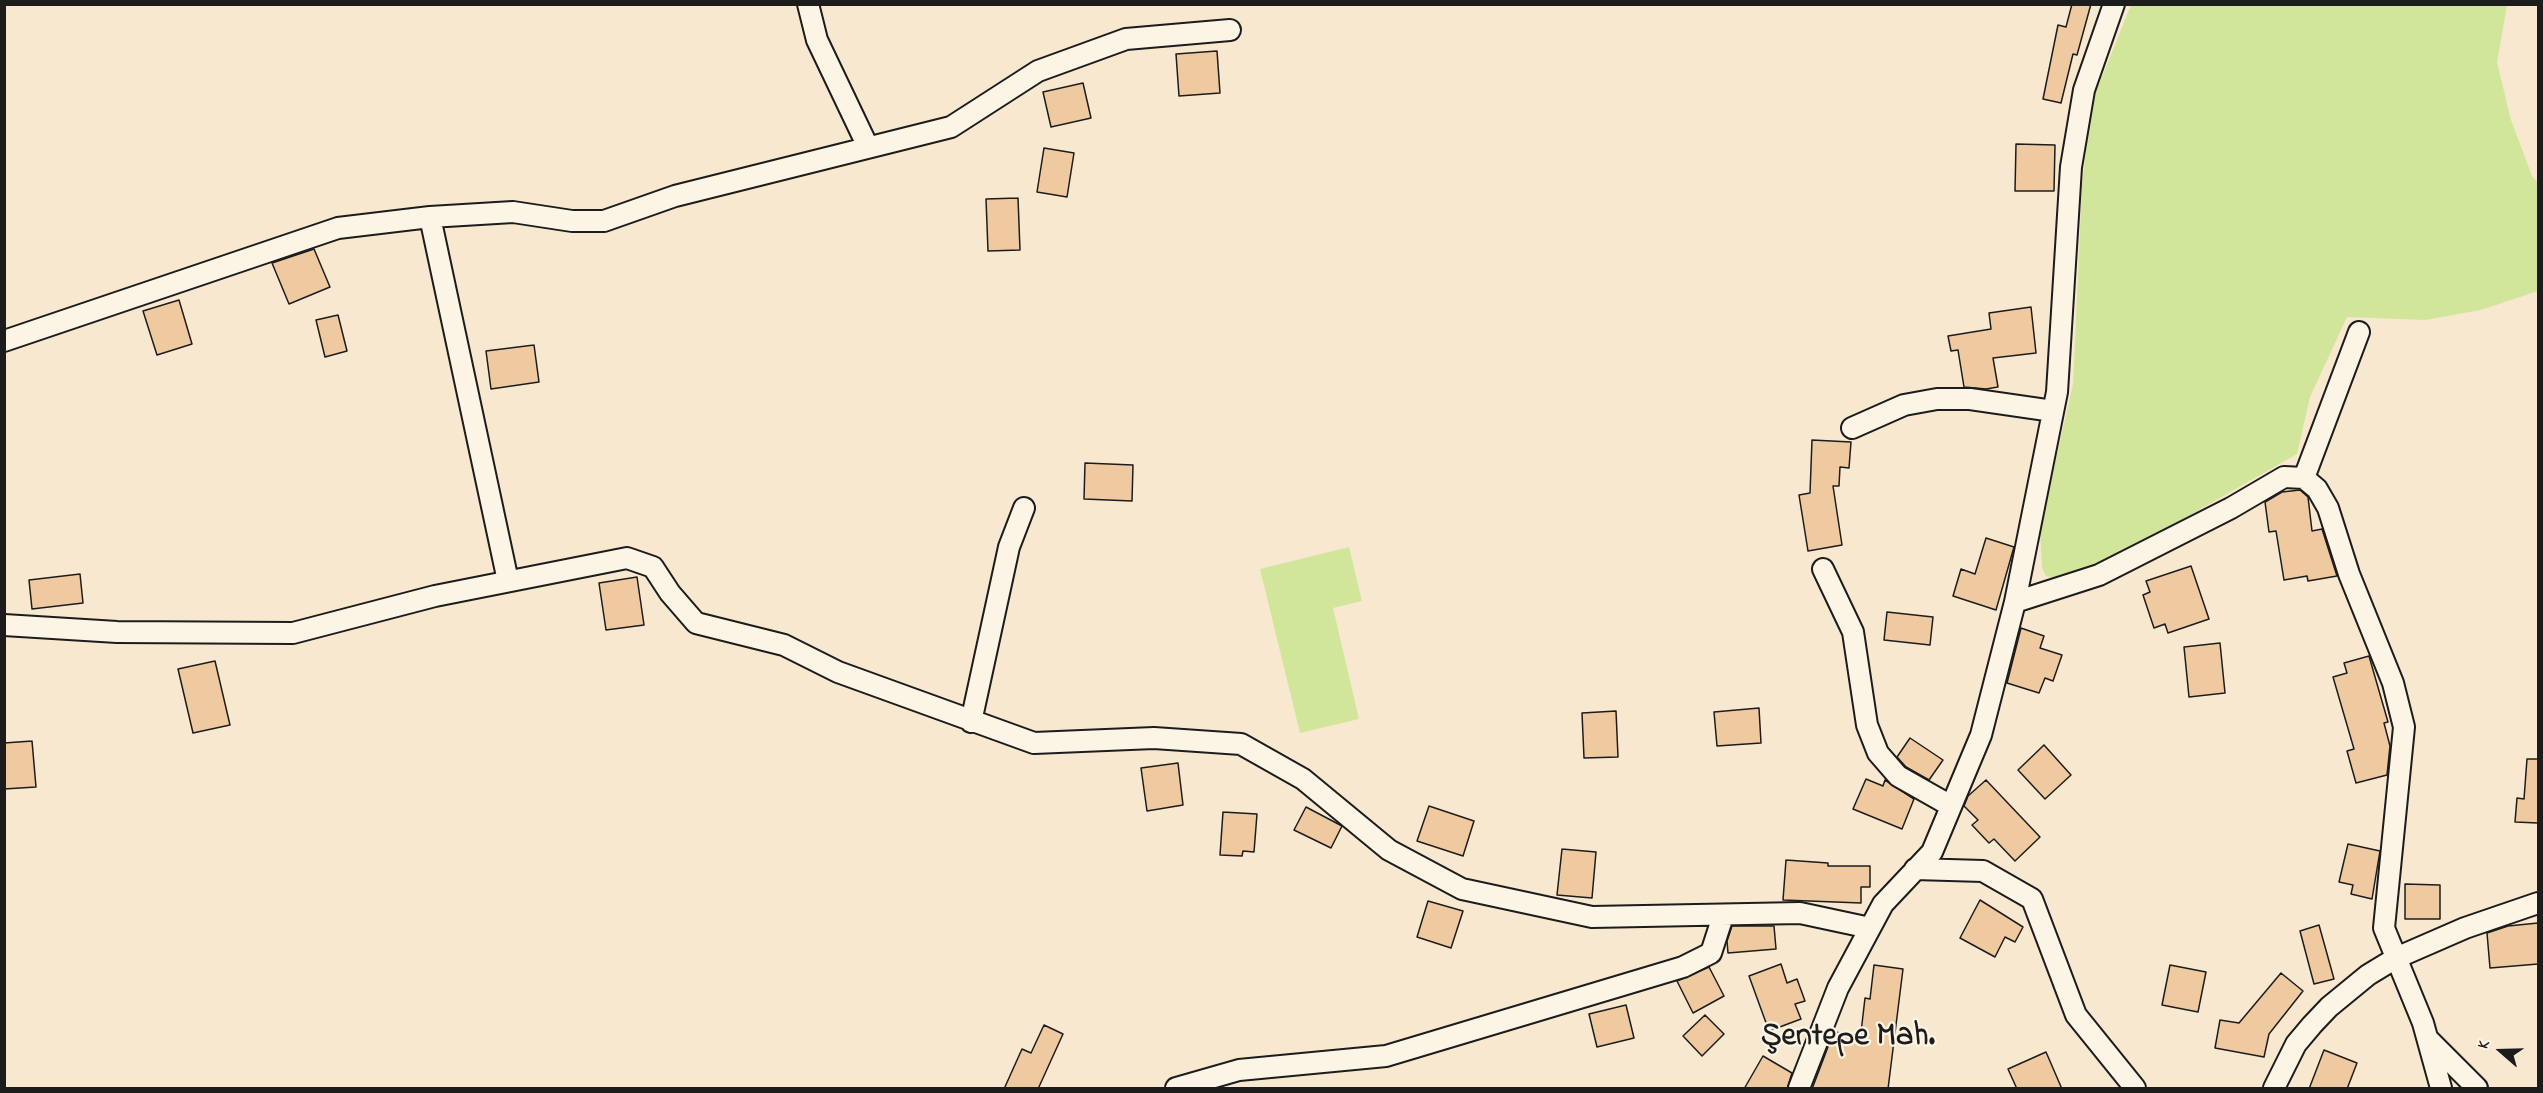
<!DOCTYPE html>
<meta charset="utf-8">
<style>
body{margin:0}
#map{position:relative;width:2543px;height:1093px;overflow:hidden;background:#f8e8d0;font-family:"Indie Flower",sans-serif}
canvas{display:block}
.frame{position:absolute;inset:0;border:6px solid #1c1c1c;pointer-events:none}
.north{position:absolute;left:2471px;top:1021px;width:60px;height:60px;-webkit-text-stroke:4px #fcf5e5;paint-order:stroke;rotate:290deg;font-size:16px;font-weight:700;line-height:24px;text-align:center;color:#1c1c1c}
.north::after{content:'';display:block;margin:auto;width:21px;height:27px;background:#1c1c1c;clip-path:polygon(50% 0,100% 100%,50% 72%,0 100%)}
</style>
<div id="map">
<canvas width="2543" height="1093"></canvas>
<div class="frame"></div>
<div class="north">K</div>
</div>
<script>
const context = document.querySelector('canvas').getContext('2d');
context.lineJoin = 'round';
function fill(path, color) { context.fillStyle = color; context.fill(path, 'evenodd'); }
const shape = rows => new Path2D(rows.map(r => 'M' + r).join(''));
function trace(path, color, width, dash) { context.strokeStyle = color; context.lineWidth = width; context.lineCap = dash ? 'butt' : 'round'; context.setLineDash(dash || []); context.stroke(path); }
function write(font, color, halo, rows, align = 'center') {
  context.font = font + ' "Indie Flower",sans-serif'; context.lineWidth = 4.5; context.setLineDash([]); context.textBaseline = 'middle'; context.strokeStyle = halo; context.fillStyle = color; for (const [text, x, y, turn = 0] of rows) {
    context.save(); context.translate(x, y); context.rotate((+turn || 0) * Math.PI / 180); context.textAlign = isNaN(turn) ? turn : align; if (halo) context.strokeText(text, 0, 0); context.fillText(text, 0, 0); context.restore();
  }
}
const green = shape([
 [2131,5,2507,5,2497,62,2511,120,2532,176,2538,183,2538,291,2481,310,2425,320,2347,317,2310,397,2297,454,2111,560,2057,581,2045,575,2042,567,2040,529,2073,384,2082,186,2091,104],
 [1349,547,1362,601,1333,608,1359,719,1300,733,1260,569]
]);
const building = shape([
 [2072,4,2091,4,2077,55,2073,54,2061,103,2043,99,2058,25,2066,27,2072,4],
 [1217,51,1220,93,1179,96,1176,54,1217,51],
 [1083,83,1091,118,1051,127,1043,92,1083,83],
 [2016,144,2055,145,2054,191,2015,191,2016,144],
 [1044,148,1074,153,1067,197,1037,192,1044,148],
 [1018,198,1020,250,988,251,986,199,1018,198],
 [314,249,330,287,289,304,272,263,314,249],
 [179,300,192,344,157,355,143,311,179,300],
 [2031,307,2036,353,1993,358,1998,387,1986,389,1964,387,1958,350,1951,351,1948,336,1991,329,1989,313,2031,307],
 [338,315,347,351,325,357,316,320,338,315],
 [534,345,539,382,491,389,486,351,534,345],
 [1812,440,1851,442,1849,468,1840,467,1839,486,1833,486,1842,545,1808,551,1799,495,1810,493,1812,440],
 [1085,463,1133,465,1132,501,1084,499,1085,463],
 [2300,490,2308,497,2312,531,2322,529,2337,576,2308,581,2307,576,2284,580,2276,531,2269,532,2265,502,2282,492,2300,490],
 [1986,538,2014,547,1996,610,1953,596,1961,569,1975,574,1986,538],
 [2191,566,2209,619,2168,633,2165,624,2154,628,2143,595,2150,592,2146,581,2191,566],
 [80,574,83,603,32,609,29,580,80,574],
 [637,577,644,625,606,630,599,583,637,577],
 [1887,612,1933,617,1930,645,1884,640,1887,612],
 [2021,628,2044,636,2040,648,2062,655,2053,681,2045,678,2039,693,2007,683,2021,628],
 [2220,643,2225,693,2189,697,2184,647,2220,643],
 [2369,656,2388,722,2384,723,2390,746,2387,775,2356,783,2347,751,2354,749,2333,677,2347,673,2344,663,2369,656],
 [215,661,230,725,193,733,178,669,215,661],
 [1759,708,1761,743,1717,746,1714,712,1759,708],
 [1616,711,1618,757,1584,758,1582,713,1616,711],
 [1910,738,1943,760,1929,780,1906,767,1897,757,1910,738],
 [32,741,36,787,4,789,4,743,32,741],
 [2044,745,2071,775,2045,799,2018,770,2044,745],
 [2527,759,2538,759,2538,823,2515,822,2517,798,2524,799,2527,759],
 [1178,763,1183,805,1147,811,1141,768,1178,763],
 [1866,779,1883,786,1885,780,1914,799,1902,829,1853,809,1866,779],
 [1986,780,2040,837,2015,861,1994,839,1989,843,1972,825,1978,820,1964,806,1968,796,1986,780],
 [1429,806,1474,821,1463,856,1417,841,1429,806],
 [1306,807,1342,826,1331,848,1294,830,1306,807],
 [1223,812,1257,814,1254,852,1243,851,1242,856,1220,855,1223,812],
 [2348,844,2380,851,2372,899,2351,894,2353,885,2339,882,2348,844],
 [1562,849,1596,852,1592,898,1557,895,1562,849],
 [1786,860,1828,863,1828,866,1870,866,1870,887,1861,887,1861,903,1783,900,1786,860],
 [2405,884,2440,885,2440,919,2405,919,2405,884],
 [1980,900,2023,927,2015,942,2005,937,1995,957,1960,938,1980,900],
 [1428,901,1463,911,1451,948,1417,937,1428,901],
 [2538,923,2538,964,2490,968,2487,933,2508,926,2538,923],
 [2319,925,2334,979,2314,984,2300,931,2319,925],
 [1732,926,1774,926,1776,949,1728,953,1727,941,1732,926],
 [1781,964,1787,983,1797,979,1805,1001,1795,1004,1801,1019,1769,1031,1749,976,1781,964],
 [1874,965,1903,969,1888,1089,1812,1089,1834,1031,1860,1041,1865,998,1870,999,1874,965],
 [2170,965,2206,972,2198,1012,2162,1005,2170,965],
 [1709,967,1724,996,1693,1013,1677,981,1709,967],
 [2281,973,2303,991,2269,1034,2264,1057,2215,1048,2220,1020,2239,1023,2281,973],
 [1626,1005,1634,1038,1597,1047,1589,1014,1626,1005],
 [1705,1015,1724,1034,1702,1056,1683,1036,1705,1015],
 [1044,1025,1063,1034,1038,1089,1004,1089,1022,1049,1031,1053,1044,1025],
 [2324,1050,2357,1063,2347,1089,2309,1089,2324,1050],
 [2046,1052,2062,1089,2017,1089,2008,1069,2046,1052],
 [1763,1056,1792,1073,1787,1089,1744,1089,1763,1056]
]);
const minor = shape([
 [808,4,817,40,868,147],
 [430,217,508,581],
 [4,341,338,228,430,217,513,212,572,221,604,221,675,196,951,127,1038,71,1126,39,1230,30],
 [1852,428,1904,405,1937,399,1970,399,2053,411],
 [2304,478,2359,332],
 [1823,569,1853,632,1867,725,1878,753,1898,776,1951,806],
 [2015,602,2099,575,2231,508,2284,477,2304,478,2317,489,2328,508,2349,574,2393,683,2404,727,2384,928,2423,1023,2441,1088],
 [4,625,117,632,293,633,435,596,627,558,653,567,670,593,696,623,784,645,838,672,1034,743,1154,738,1241,744,1303,779,1389,850,1462,889,1592,917,1800,913,1870,928],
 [971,722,1009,547,1024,508],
 [1915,869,1983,871,2032,899,2076,1015,2135,1088],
 [2429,1040,2477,1088],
 [1176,1088,1239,1070,1386,1056,1683,967,1711,953,1723,916],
 [1799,1088,1838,988,1883,904,1932,852,1981,735,2015,602,2057,392,2071,167,2084,90,2114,4],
 [2274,1088,2296,1044,2312,1025,2329,1007,2368,975,2396,958,2465,928,2538,903]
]);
const districtNames = [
 ["Şentepe Mah.",1848,1039]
];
fill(green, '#d1e69a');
fill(building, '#efc99f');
trace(building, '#1c1c1c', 1.5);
trace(minor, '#1c1c1c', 24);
trace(minor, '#fcf5e5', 20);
write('bold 32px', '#1c1c1c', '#fcf5e5', districtNames);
</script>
